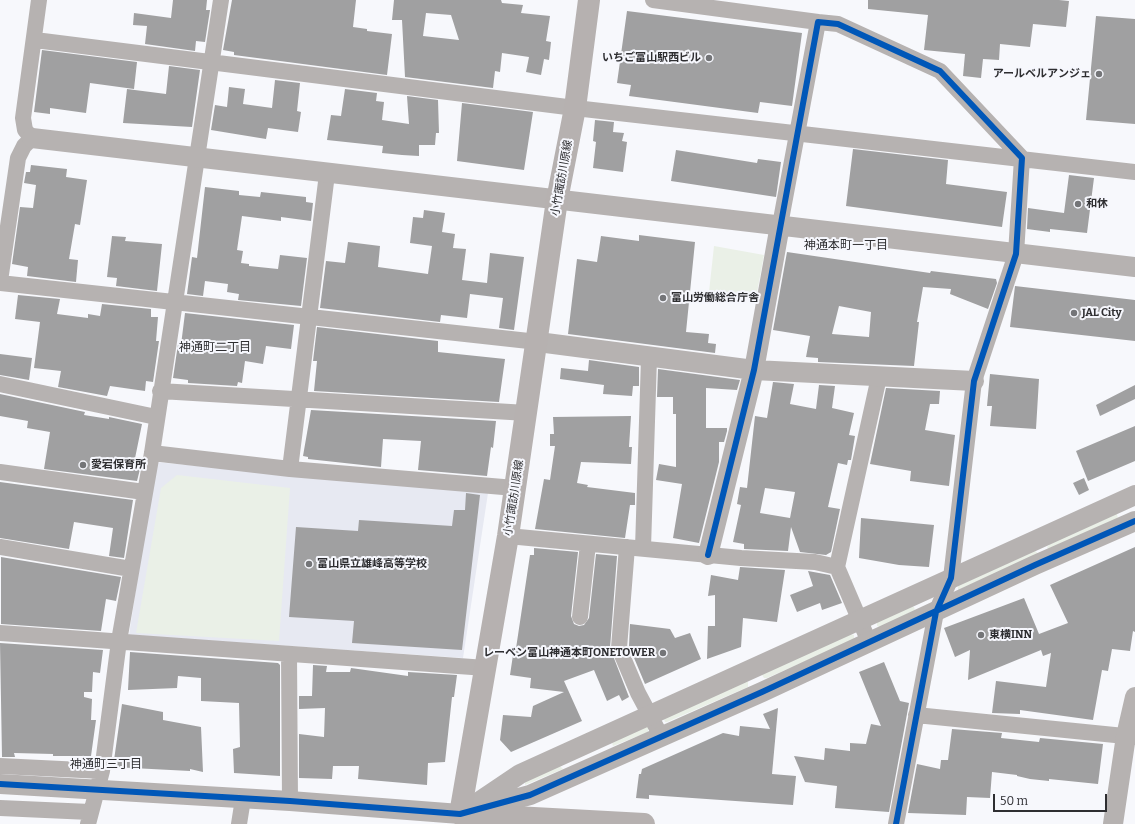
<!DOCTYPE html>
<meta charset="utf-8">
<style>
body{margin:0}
#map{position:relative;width:1135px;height:824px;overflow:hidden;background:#f7f8fc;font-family:Bitter,serif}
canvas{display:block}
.scale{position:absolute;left:993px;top:794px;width:114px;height:18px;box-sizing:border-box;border:2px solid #2e2e31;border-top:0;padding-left:5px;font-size:12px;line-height:14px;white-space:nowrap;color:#2e2e31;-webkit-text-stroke:3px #f6f7fd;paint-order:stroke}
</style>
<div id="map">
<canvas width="1135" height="824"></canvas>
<div class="scale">50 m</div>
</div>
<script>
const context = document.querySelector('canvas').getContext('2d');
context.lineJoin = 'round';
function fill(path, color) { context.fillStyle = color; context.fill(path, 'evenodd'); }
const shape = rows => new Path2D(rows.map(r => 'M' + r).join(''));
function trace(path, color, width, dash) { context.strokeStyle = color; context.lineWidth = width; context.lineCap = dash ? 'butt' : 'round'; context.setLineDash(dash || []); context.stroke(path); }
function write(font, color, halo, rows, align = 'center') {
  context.font = font + ' Bitter,"Noto Sans JP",serif'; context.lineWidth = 4; context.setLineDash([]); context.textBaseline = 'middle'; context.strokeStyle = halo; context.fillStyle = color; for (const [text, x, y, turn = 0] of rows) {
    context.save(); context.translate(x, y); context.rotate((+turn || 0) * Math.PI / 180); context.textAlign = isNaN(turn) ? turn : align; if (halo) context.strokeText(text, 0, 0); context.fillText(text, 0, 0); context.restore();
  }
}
const built = shape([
 [155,462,488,493,463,658,129,635]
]);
const green = shape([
 [714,246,764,255,756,298,709,292],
 [177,475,290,488,279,641,136,633,161,488],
 [1114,514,1117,514,1118,519,1048,549,1047,547,1050,544],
 [1035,551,1039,554,958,590,958,585],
 [912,606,914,607,915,610,880,627,877,626,877,622],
 [850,634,854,635,854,640,767,678,764,678,762,675,763,673],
 [745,681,748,682,748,687,667,722,665,722,664,719],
 [644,727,648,727,648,732,613,746,612,743],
 [560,766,563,769,525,785,525,781]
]);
const building = shape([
 [173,0,207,0,206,10,210,10,205,42,196,41,195,51,145,44,147,26,133,25,134,13,171,18],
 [232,0,356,0,353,27,367,29,367,31,392,34,387,75,234,55,234,52,223,50],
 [394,0,501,0,502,3,523,5,521,13,550,16,546,41,551,42,549,60,544,59,541,75,526,72,529,57,502,53,500,72,495,71,493,88,405,77,402,20,392,20],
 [426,13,451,15,459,40,423,36],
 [868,0,1059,0,1069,1,1066,27,1033,24,1030,47,1000,44,999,60,983,59,981,78,963,76,965,54,924,50,928,15,868,9],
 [627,11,802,33,792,106,760,102,758,113,629,96,631,85,617,83],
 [1096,16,1135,19,1135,124,1086,120],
 [42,50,137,62,134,89,90,83,86,113,50,108,50,114,34,112],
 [169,66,200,70,192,127,123,123,127,89,166,94],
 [275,80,300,83,297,111,301,112,298,132,268,128,266,139,211,130,215,105,227,107,229,87,245,89,243,104,272,108],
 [345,89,377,93,376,101,384,102,382,120,409,124,407,96,438,100,439,133,436,133,435,145,419,145,419,156,402,155,382,153,383,146,327,140,331,115,341,116],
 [462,103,533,112,524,170,457,161],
 [595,120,614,122,613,132,624,133,622,141,627,142,623,172,593,168,596,142,593,141],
 [853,149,948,160,946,184,1007,192,1002,227,846,206],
 [676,150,757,163,758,159,781,162,776,197,671,181],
 [31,165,67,169,66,177,87,180,80,225,75,224,69,259,78,260,76,282,27,276,28,267,12,264,20,207,33,208,36,185,24,183,26,172,30,172],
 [1069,175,1094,178,1087,233,1050,229,1050,232,1027,229,1028,208,1064,213],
 [205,187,239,191,239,195,260,197,261,192,306,197,306,202,313,203,311,221,281,217,281,221,242,216,237,250,243,251,241,263,249,264,249,266,278,269,280,255,307,258,301,306,238,300,239,294,227,292,228,284,205,281,203,296,187,294,192,257,197,258],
 [424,210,445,213,442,232,455,234,453,248,466,249,462,280,487,283,490,253,524,257,514,330,499,328,503,298,470,294,467,318,441,315,440,322,320,308,326,261,345,263,348,242,380,246,378,267,428,274,432,246,410,243,413,217,423,218],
 [639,235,695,242,686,332,709,334,708,343,716,344,715,353,568,334,577,259,597,262,601,236,639,241],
 [112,236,126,237,125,241,162,244,157,291,116,286,117,278,107,277],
 [787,252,930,273,931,271,996,279,997,283,988,309,950,294,951,289,923,287,917,322,919,322,914,366,818,362,818,358,806,357,810,336,773,330],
 [839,306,871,312,869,337,832,334],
 [1015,286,1135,300,1135,341,1010,327],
 [18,295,60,299,57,314,88,318,88,314,100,316,102,304,151,309,151,317,158,317,156,341,159,341,153,382,146,381,145,391,110,386,107,396,58,387,61,371,34,368,40,322,15,319],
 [185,313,294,325,291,349,266,346,263,364,245,361,242,383,238,382,237,386,188,383,188,380,173,378,178,344,181,345],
 [317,327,438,341,438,352,505,359,499,402,314,391,317,361,313,361],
 [0,354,32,358,29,380,0,375],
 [589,360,639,367,639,386,633,386,632,396,603,394,604,385,560,379,561,368,588,371],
 [658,369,740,380,737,390,706,388,706,428,727,428,727,431,724,442,719,442,719,462,699,543,673,538,682,484,656,480,659,464,676,467,676,414,673,414,673,397,657,397],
 [990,374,1039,379,1036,429,990,426,992,406,987,406],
 [773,382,794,384,790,404,816,409,819,385,835,386,832,408,854,413,849,435,855,436,851,460,848,460,847,465,838,463,828,507,840,509,831,552,826,555,800,552,791,527,788,551,744,549,744,544,733,542,741,505,737,504,740,487,747,488,755,416,767,418],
 [765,488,795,492,790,518,760,513],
 [1135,385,1135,399,1100,416,1096,405],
 [886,388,940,391,939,404,930,404,925,430,955,435,949,486,910,481,911,471,870,464],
 [0,394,85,412,84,415,109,419,109,417,142,424,133,468,140,469,137,481,44,469,50,432,27,428,28,421,0,416],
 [311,410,496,421,493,448,491,447,487,476,418,470,421,441,383,439,381,467,308,459,308,457,303,456],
 [631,416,629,447,632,447,631,464,581,462,577,483,588,485,587,487,635,493,635,505,630,505,625,538,535,529,544,479,550,480,555,446,550,446,550,434,554,434,553,417],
 [1135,426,1135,461,1088,481,1076,451],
 [1084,478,1089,490,1079,495,1073,483],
 [0,482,133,500,124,558,109,556,113,528,74,522,69,549,0,538],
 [466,493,480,495,462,650,352,643,354,621,289,617,296,527,358,531,359,520,452,526,454,510,465,510],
 [861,518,934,525,929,567,899,565,859,558],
 [1135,547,1135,632,1133,631,1130,651,1112,649,1108,671,1102,670,1093,720,1020,710,1020,714,992,713,996,681,1046,687,1051,653,1043,656,1041,650,968,680,970,650,955,657,944,628,1024,598,1039,634,1068,623,1050,585],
 [534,548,578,552,571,616,574,624,579,626,584,625,589,618,596,554,617,556,610,648,629,697,622,701,619,695,607,701,594,670,564,681,582,721,511,752,500,740,503,715,531,717,533,706,564,692,530,688,531,678,510,675,513,655,515,655,530,555,534,555],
 [1,557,121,577,116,601,106,599,101,631,1,624],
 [740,567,785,570,777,622,743,618,741,647,707,659,708,626,715,626,715,595,708,596,711,575,738,580],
 [808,571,830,575,842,603,822,610,820,603,797,612,790,595,813,586],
 [630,624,670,629,675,638,690,633,701,659,645,684,629,646],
 [0,643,103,650,100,673,93,672,92,692,84,692,84,697,92,699,91,720,96,720,91,756,53,756,53,754,14,753,15,757,2,757],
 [130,652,278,663,280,665,280,776,234,773,233,749,240,747,239,703,201,701,201,678,178,676,177,688,128,690],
 [884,662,900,701,909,703,889,812,835,808,837,786,805,782,794,756,824,760,825,748,850,751,850,743,866,744,871,724,881,726,859,672],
 [313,665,327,666,326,672,350,672,351,668,408,676,408,672,457,675,454,697,452,697,445,762,428,763,427,785,358,779,359,766,333,766,332,779,299,778,299,734,324,737,325,708,299,709,299,696,312,696],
 [122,704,163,712,163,720,201,727,203,772,190,769,190,771,113,767],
 [778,708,772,774,796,776,793,805,649,795,649,799,636,798,639,774,641,774,642,769,723,733,739,736,740,726,770,729,763,714],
 [952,729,1002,733,1001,738,1039,742,1040,738,1103,744,1098,784,1049,779,1049,781,1030,779,1017,776,1017,775,992,772,990,798,967,797,966,815,908,813,917,764,940,769,941,760,948,760]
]);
const minor = shape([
 [653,0,818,22],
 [35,40,575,108,1135,172],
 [780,225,818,22,838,24,940,71,1022,158,1016,254,974,381,951,578,936,612,896,824],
 [0,281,18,158,24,146,32,138,25,130,23,118,39,0],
 [0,283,538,342],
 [0,384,156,417],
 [160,391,527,413],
 [152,453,290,469,515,488],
 [290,469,327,174],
 [0,472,144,492],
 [508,536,741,558,815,562,837,567,869,642],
 [0,547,131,569],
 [627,547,619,648,638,693,661,736],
 [643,548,649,358],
 [837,567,879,377],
 [580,617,588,544],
 [0,633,486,668],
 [289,654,290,801],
 [916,715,1135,737],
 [0,766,102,771],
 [0,808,90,812],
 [88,824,102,771,119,641,152,453,221,0],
 [239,824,243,799]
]);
const tertiary = shape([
 [32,138,1135,267],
 [538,342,754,370,974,381],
 [708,555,754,370,780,225],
 [0,784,290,801,460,814,530,795,762,692,1035,565,1135,521],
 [474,805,520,774,1135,495],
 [1113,824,1126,736,1135,697]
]);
const secondary = shape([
 [589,0,575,108,557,200,508,536,460,814,644,824]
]);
const cycleway = shape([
 [708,555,754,370,818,22,838,24,940,71,1022,158,1016,254,974,381,951,578,936,612,896,824],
 [0,784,290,801,460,814,530,795,762,692,1035,565,1135,521]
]);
const markers = [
 [709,58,4,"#747578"],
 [1099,74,4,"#747578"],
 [1078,204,4,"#747578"],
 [663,298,4,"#747578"],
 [1074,313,4,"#747578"],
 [83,465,4,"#747578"],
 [309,564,4,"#747578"],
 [981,635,4,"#747578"],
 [663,653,4,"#747578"]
];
const poiNames = [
 ["いちご富山駅西ビル",701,58,"right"],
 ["アールベルアンジェ",1091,74,"right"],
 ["和休",1086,204],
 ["富山労働総合庁舎",671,298],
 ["JAL City",1082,313],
 ["愛宕保育所",91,465],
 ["富山県立雄峰高等学校",317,564],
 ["東横INN",989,635],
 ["レーベン富山神通本町ONETOWER",655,653,"right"]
];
const streetNames = [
 ["小竹諏訪川原線",562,178,-80],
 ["小竹諏訪川原線",514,498,-81]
];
const neighbourhoodNames = [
 ["神通本町一丁目",846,246],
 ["神通町二丁目",215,348],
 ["神通町三丁目",106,765]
];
fill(built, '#e7e9f2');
fill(green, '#eaf0e7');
fill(building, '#a0a0a1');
trace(minor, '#b6b2b1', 16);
trace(tertiary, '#b6b2b1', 20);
trace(secondary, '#b6b1b0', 22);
trace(cycleway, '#0057b8', 6);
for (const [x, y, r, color] of markers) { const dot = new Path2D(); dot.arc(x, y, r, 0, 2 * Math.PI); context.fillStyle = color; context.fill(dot); trace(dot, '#f6f7fd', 1.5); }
write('bold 11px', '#2e2e31', '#f6f7fd', poiNames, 'left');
write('11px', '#2e2e31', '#f6f7fd', streetNames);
write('12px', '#2e2e31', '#f6f7fd', neighbourhoodNames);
</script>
